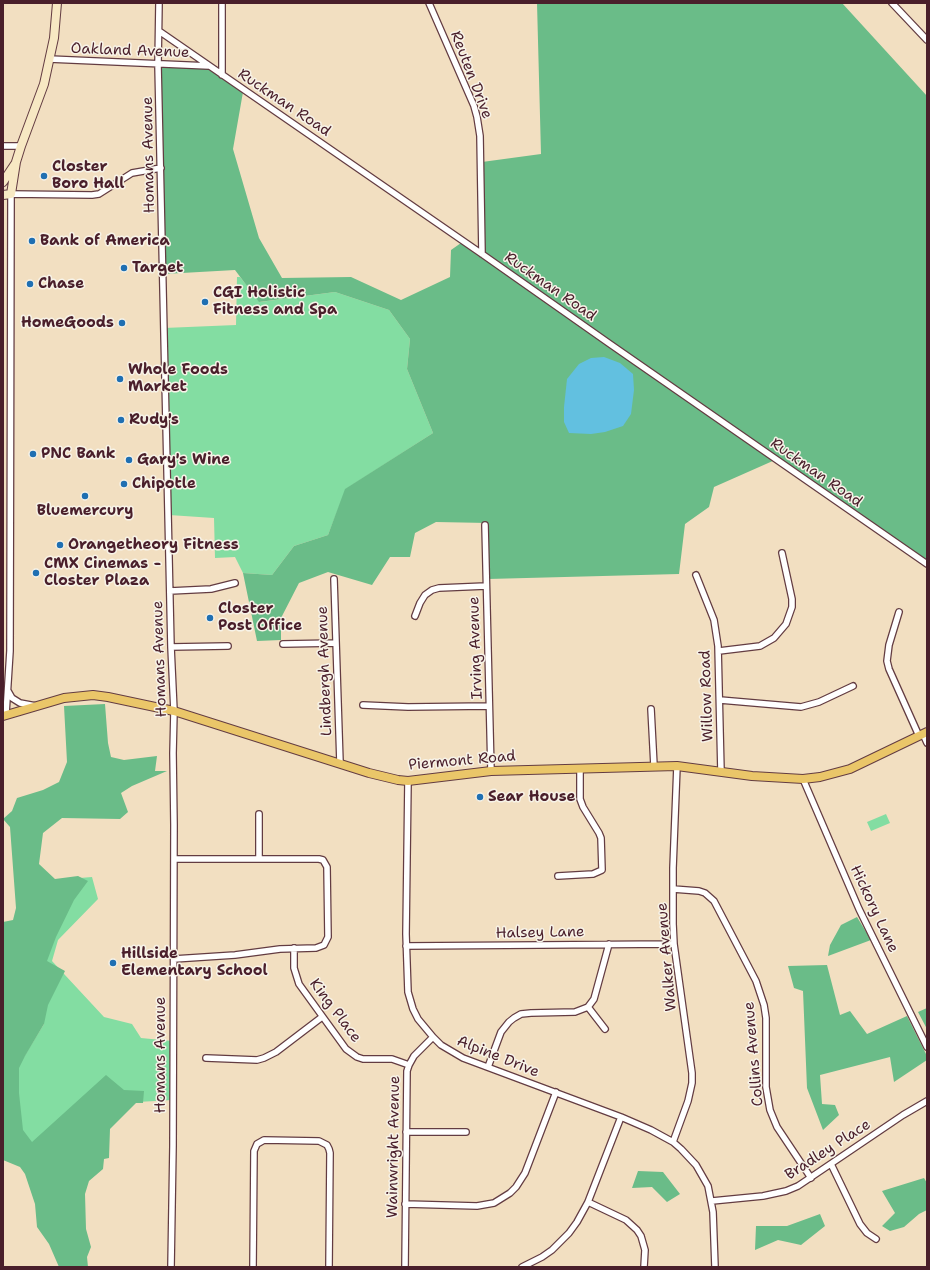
<!DOCTYPE html>
<style>
body{margin:0}
#map{position:relative;width:930px;height:1270px;overflow:hidden;background:#f2dfc1;font-family:"Shantell Sans",sans-serif}
canvas{display:block}
.frame{position:absolute;inset:0;border:4px solid #4a1f2b;pointer-events:none}
</style>
<div id="map">
<canvas width="930" height="1270"></canvas>
<div class="frame"></div>
</div>
<script>
const context = document.querySelector('canvas').getContext('2d');
context.lineJoin = 'round';
function fill(path, color) { context.fillStyle = color; context.fill(path, 'evenodd'); }
const shape = rows => new Path2D(rows.map(r => 'M' + r).join(''));
function trace(path, color, width, dash) { context.strokeStyle = color; context.lineWidth = width; context.lineCap = dash ? 'butt' : 'round'; context.setLineDash(dash || []); context.stroke(path); }
function write(font, color, halo, rows, align = 'center') {
  context.font = font + ' "Shantell Sans",sans-serif'; context.lineWidth = 3; context.setLineDash([]); context.textBaseline = 'middle'; context.strokeStyle = halo; context.fillStyle = color; for (const [text, x, y, turn = 0] of rows) {
    context.save(); context.translate(x, y); context.rotate((+turn || 0) * Math.PI / 180); context.textAlign = isNaN(turn) ? turn : align; if (halo) context.strokeText(text, 0, 0); context.fillText(text, 0, 0); context.restore();
  }
}
const green = shape([
 [237,277,240,277,260,302,335,292,389,310,410,339,407,369,433,433,346,489,328,535,294,546,272,575,243,573,235,557,215,558,214,518,169,515,164,328,236,325],
 [886,814,890,823,871,831,867,822],
 [92,877,98,899,58,940,52,961,104,1017,132,1024,141,1038,172,1041,172,1100,138,1102,29,1145,19,1141,19,1065,44,1024,39,954,55,880]
]);
const forest = shape([
 [537,3,842,3,927,96,927,564,775,460,714,487,709,507,685,524,679,574,488,579,488,523,436,522,415,533,410,557,390,557,372,585,328,572,299,583,281,618,281,640,257,641,243,573,272,575,294,546,328,535,345,489,433,433,407,369,410,339,389,310,335,292,259,302,235,270,164,274,159,67,208,69,243,92,233,149,259,238,282,278,351,277,401,300,450,277,451,250,461,243,482,257,482,162,541,154],
 [3,251,4,252,3,364],
 [105,704,108,743,111,757,124,760,157,756,155,771,167,771,132,786,121,793,128,812,120,819,62,818,43,833,39,864,55,879,78,876,88,881,74,900,56,937,47,961,65,971,48,1005,44,1024,25,1056,19,1068,19,1093,23,1130,32,1142,106,1075,124,1090,144,1091,143,1103,136,1103,110,1129,109,1158,104,1159,103,1169,89,1181,85,1194,86,1229,91,1247,87,1257,88,1267,59,1267,49,1244,37,1227,35,1204,25,1174,20,1167,3,1160,3,922,13,920,16,908,10,827,3,819,12,811,17,798,43,790,59,782,67,762,64,706],
 [857,917,871,940,828,956,830,945,841,925],
 [827,965,840,1015,850,1011,867,1034,907,1016,927,1056,927,1060,894,1082,890,1057,820,1075,822,1104,835,1105,839,1115,823,1130,807,1088,803,991,794,988,788,966],
 [927,1008,927,1029,918,1012],
 [638,1171,663,1172,680,1194,667,1202,652,1187,632,1188],
 [924,1178,927,1183,927,1210,919,1214,904,1227,890,1231,882,1226,895,1213,882,1191],
 [820,1214,825,1226,801,1245,778,1240,755,1250,756,1226,787,1226]
]);
const water = shape([
 [604,357,620,363,633,374,634,390,631,414,623,426,605,432,591,434,569,433,564,422,564,407,567,379,579,364,591,358]
]);
const street = shape([
 [159,3,158,65,171,647,174,711,173,753,174,825,173,1146,171,1267],
 [429,3,474,106,477,117,480,136,482,254],
 [892,3,927,40],
 [159,31,482,254,610,344,927,564],
 [49,59,209,66],
 [222,75,222,3],
 [3,146,21,146],
 [485,525,491,771],
 [696,575,714,620,718,646,721,772],
 [334,579,340,763],
 [170,591,211,589,235,583],
 [899,612,889,645,887,661,889,669,919,736],
 [415,616,420,603,425,595,432,590,439,588,486,586],
 [283,644,336,643],
 [171,647,228,646],
 [719,651,760,646,774,638,786,624,792,607,792,599,782,553],
 [8,691,12,698,20,703,36,706],
 [720,700,801,707,819,702,853,686],
 [363,705,408,707,489,706],
 [651,709,654,766],
 [6,714,10,651,11,194,92,195,99,194,132,173,161,168],
 [923,734,927,743],
 [803,779,859,909,927,1047],
 [408,781,406,934,408,992,413,1009,418,1019,433,1037,441,1045,463,1058,621,1117,651,1130,673,1142,681,1149,696,1165,708,1186,713,1212,715,1267],
 [259,814,259,859],
 [558,876,593,874,602,870,601,838,599,833,583,807,580,799,580,769],
 [673,889,699,891,705,893,714,901,756,981,764,1005,766,1018,766,1087,770,1110,777,1127,811,1178],
 [406,946,674,944],
 [294,948,294,968,299,984,346,1049,357,1057,363,1059,392,1059,409,1065],
 [174,959,235,955,280,949,316,948,324,945,328,937,327,867,323,860,319,859,174,859],
 [588,1007,605,1029],
 [206,1058,257,1060,264,1058,276,1052,322,1017],
 [488,1067,501,1032,509,1022,514,1018,521,1014,531,1013,575,1012,588,1007,594,999,609,944],
 [406,1132,466,1132],
 [673,1142,688,1101,692,1083,692,1073,674,944,673,924,673,868,677,766],
 [831,1164,860,1224,867,1233,876,1239],
 [712,1201,763,1196,786,1191,798,1186,903,1115,927,1101],
 [588,1202,626,1220,637,1230,641,1236,645,1250,644,1267],
 [405,1204,477,1206,494,1203,510,1193,516,1187,525,1173,556,1092],
 [253,1267,254,1151,257,1144,264,1140,319,1141,327,1145,329,1149,330,1153,329,1267],
 [405,1267,407,1071,409,1065,414,1056,433,1037],
 [522,1267,542,1257,552,1250,569,1233,577,1222,588,1202,621,1117]
]);
const secondary = shape([
 [3,182,15,164],
 [3,195,11,194,16,162,21,146,44,84,54,38,57,3]
]);
const primary = shape([
 [3,716,64,698,93,695,108,697,174,711,369,773,398,780,408,781,491,771,677,766,752,776,803,779,820,777,850,769,927,732]
]);
const markers = [
 [44,176,4,"#1f6fb2"],
 [32,241,4,"#1f6fb2"],
 [124,268,4,"#1f6fb2"],
 [30,284,4,"#1f6fb2"],
 [205,302,4,"#1f6fb2"],
 [122,323,4,"#1f6fb2"],
 [120,379,4,"#1f6fb2"],
 [121,420,4,"#1f6fb2"],
 [33,454,4,"#1f6fb2"],
 [129,460,4,"#1f6fb2"],
 [124,484,4,"#1f6fb2"],
 [85,496,4,"#1f6fb2"],
 [60,545,4,"#1f6fb2"],
 [36,573,4,"#1f6fb2"],
 [210,618,4,"#1f6fb2"],
 [480,797,4,"#1f6fb2"],
 [113,963,4,"#1f6fb2"]
];
const streetNames = [
 ["Oakland Avenue",130,51,2],
 ["Reuten Drive",471,75,69],
 ["Ruckman Road",284,103,34],
 ["Homans Avenue",149,155,-91],
 ["Ruckman Road",550,287,35],
 ["Ruckman Road",816,473,35],
 ["Irving Avenue",476,648,-92],
 ["Homans Avenue",160,659,-92],
 ["Lindbergh Avenue",325,671,-92],
 ["Willow Road",707,696,-92],
 ["Piermont Road",462,761,-5],
 ["Hickory Lane",874,909,65],
 ["Halsey Lane",540,933,-1],
 ["Walker Avenue",667,957,-95],
 ["King Place",335,1011,53],
 ["Collins Avenue",754,1054,-95],
 ["Homans Avenue",161,1055,-90],
 ["Alpine Drive",498,1057,22],
 ["Wainwright Avenue",394,1147,-89],
 ["Bradley Place",828,1150,-33]
];
const poiNames = [
 ["Closter",52,167],
 ["Boro Hall",52,184],
 ["Bank of America",40,241],
 ["Target",132,268],
 ["Chase",38,284],
 ["CGI Holistic",213,293],
 ["Fitness and Spa",213,310],
 ["HomeGoods",114,323,"right"],
 ["Whole Foods",128,370],
 ["Market",128,387],
 ["Rudy's",129,420],
 ["PNC Bank",41,454],
 ["Gary's Wine",137,460],
 ["Chipotle",132,484],
 ["Bluemercury",85,511,"center"],
 ["Orangetheory Fitness",68,545],
 ["CMX Cinemas -",44,564],
 ["Closter Plaza",44,581],
 ["Closter",218,609],
 ["Post Office",218,626],
 ["Sear House",488,797],
 ["Hillside",121,954],
 ["Elementary School",121,971]
];
fill(green, '#83dda2');
fill(forest, '#6abc88');
fill(water, '#62c0e0');
trace(street, '#633c42', 8);
trace(secondary, '#633c42', 10);
trace(primary, '#633c42', 10);
trace(street, '#fff', 5.5);
trace(secondary, '#f7e8c3', 8);
trace(primary, '#eac669', 8);
for (const [x, y, r, color] of markers) { const dot = new Path2D(); dot.arc(x, y, r, 0, 2 * Math.PI); context.fillStyle = color; context.fill(dot); trace(dot, '#f7f3e8', 1.5); }
write('15px', '#4a1f2b', '#f7f3e8', streetNames);
write('bold 15px', '#4a1f2b', '#f7f3e8', poiNames, 'left');
</script>
